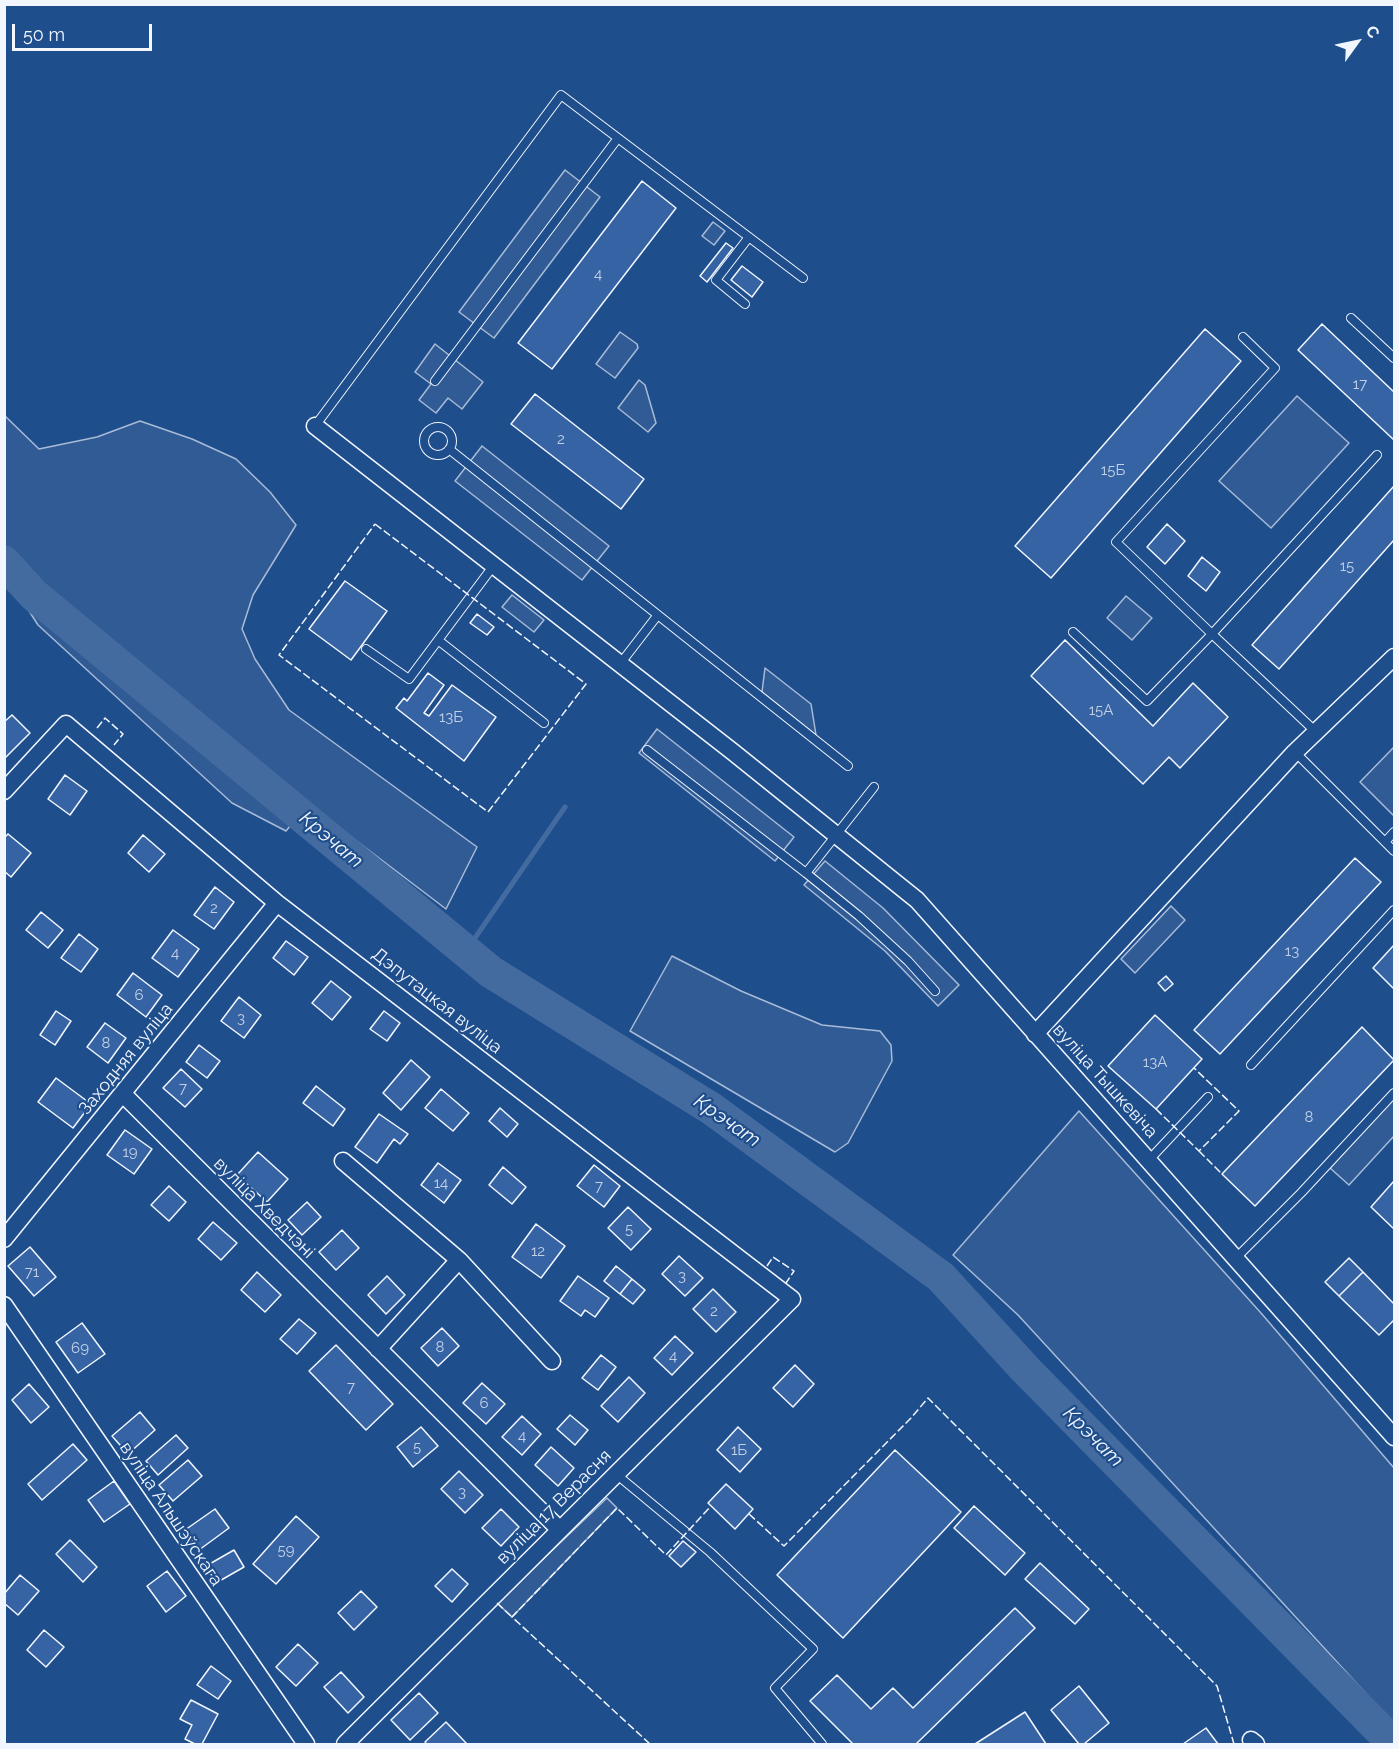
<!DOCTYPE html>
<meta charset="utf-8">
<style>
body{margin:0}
#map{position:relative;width:1399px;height:1749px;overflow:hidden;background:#1f4e8c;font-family:Raleway,sans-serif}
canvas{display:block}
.frame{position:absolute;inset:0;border:6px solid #f2f6ff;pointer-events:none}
.north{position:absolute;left:1327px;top:12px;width:60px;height:60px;-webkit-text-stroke:4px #1f4e8c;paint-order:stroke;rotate:57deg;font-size:16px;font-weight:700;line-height:24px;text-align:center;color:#f2f6ff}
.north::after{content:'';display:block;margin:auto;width:21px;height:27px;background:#f2f6ff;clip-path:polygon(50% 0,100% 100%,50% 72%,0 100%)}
.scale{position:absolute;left:12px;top:24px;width:140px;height:27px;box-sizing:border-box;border:3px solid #f2f6ff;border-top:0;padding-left:8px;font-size:18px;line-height:21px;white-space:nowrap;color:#f2f6ff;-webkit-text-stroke:4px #1f4e8c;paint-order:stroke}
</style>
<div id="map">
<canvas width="1399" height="1749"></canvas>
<div class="frame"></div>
<div class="north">С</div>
<div class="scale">50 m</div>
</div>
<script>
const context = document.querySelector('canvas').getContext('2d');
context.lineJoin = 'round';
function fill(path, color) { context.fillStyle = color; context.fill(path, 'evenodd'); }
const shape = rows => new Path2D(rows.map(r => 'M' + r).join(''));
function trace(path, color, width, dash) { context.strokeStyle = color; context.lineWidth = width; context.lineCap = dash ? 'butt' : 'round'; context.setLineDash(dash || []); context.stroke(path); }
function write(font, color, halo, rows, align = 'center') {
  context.font = font + ' Raleway,sans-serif'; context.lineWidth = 4.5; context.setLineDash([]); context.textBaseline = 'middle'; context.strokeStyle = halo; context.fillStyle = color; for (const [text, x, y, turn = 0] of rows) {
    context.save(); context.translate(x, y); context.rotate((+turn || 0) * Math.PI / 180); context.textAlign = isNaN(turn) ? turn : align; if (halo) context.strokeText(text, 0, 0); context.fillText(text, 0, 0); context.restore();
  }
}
const built = shape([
 [565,170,600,197,494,338,459,312,565,170],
 [713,222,725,231,714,245,702,236,713,222],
 [620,332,637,344,638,348,615,378,596,364,620,332],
 [435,344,483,382,462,409,448,398,436,413,419,400,431,384,415,372,435,344],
 [639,380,645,385,656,423,648,432,618,408,639,380],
 [1297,396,1349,443,1271,528,1219,481,1297,396],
 [5,416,39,449,97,437,140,421,192,439,236,459,270,492,296,525,253,595,242,629,255,659,289,710,477,847,446,909,308,804,286,831,232,803,38,625,5,573,5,416],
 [482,446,609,546,582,580,455,481,482,446],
 [512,595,544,620,534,632,502,607,512,595],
 [1126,596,1152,618,1132,640,1107,618,1126,596],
 [765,668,811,704,816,735,762,692,765,668],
 [657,729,794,837,775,861,639,753,657,729],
 [1394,747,1394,816,1360,782,1394,747],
 [825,861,883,908,959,985,938,1006,885,951,804,885,825,861],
 [1171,906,1185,920,1135,973,1121,959,1171,906],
 [672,956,741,991,822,1025,880,1031,891,1045,892,1061,848,1143,835,1152,630,1031,672,956],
 [1394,1098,1394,1136,1349,1185,1330,1168,1394,1098],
 [1079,1111,1261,1313,1394,1468,1394,1724,1018,1315,953,1255,1079,1111],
 [607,1498,617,1508,512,1617,497,1603,607,1498]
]);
const stream = shape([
 [466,951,565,807]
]);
const river = shape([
 [4,562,34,595,491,972,712,1109,941,1277,1026,1370,1394,1744]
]);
const building = shape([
 [642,181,676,208,552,369,518,343,642,181],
 [726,243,733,248,707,282,700,276,726,243],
 [742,266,763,282,752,297,731,280,742,266],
 [1322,324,1394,392,1394,440,1298,350,1322,324],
 [1205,329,1241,361,1051,578,1015,546,1205,329],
 [535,394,644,479,621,509,511,424,535,394],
 [1394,486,1394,540,1279,669,1252,645,1394,486],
 [1167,524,1185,541,1165,564,1147,547,1167,524],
 [1202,557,1220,572,1206,591,1188,576,1202,557],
 [345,581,387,611,351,660,309,629,345,581],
 [477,614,494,627,487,635,470,623,477,614],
 [1065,640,1153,726,1193,683,1228,717,1180,768,1169,757,1143,784,1031,676,1065,640],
 [428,673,444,685,424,713,429,716,452,685,496,717,464,761,396,708,404,698,407,701,428,673],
 [12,715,30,733,4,759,4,722,12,715],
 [65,775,87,791,70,815,48,799,65,775],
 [8,834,31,853,11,877,4,871,4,838,8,834],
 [143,835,165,854,149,872,128,853,143,835],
 [1355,858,1381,882,1220,1054,1194,1030,1355,858],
 [215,887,234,902,214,929,194,915,215,887],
 [41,912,63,930,48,948,26,930,41,912],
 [173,930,199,949,178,977,152,958,173,930],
 [79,934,98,949,81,972,61,958,79,934],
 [286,941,308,957,294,975,273,958,286,941],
 [1394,945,1394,989,1373,968,1394,945],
 [133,973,162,995,146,1017,117,995,133,973],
 [1166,976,1173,984,1165,991,1158,983,1166,976],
 [331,981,351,997,332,1020,312,1003,331,981],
 [239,997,261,1015,244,1038,221,1021,239,997],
 [56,1011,71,1021,55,1045,40,1035,56,1011],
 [384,1011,400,1023,387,1041,370,1029,384,1011],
 [1155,1015,1202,1059,1156,1109,1108,1066,1155,1015],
 [105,1023,126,1038,108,1063,87,1047,105,1023],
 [1362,1027,1394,1060,1255,1206,1222,1174,1362,1027],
 [199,1045,220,1061,207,1078,186,1062,199,1045],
 [411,1060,430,1077,401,1110,383,1093,411,1060],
 [181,1069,202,1089,185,1107,163,1088,181,1069],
 [56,1078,91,1104,73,1128,38,1102,56,1078],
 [316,1086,345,1109,333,1126,303,1103,316,1086],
 [441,1089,469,1113,453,1131,425,1108,441,1089],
 [500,1108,518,1124,507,1137,489,1121,500,1108],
 [379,1114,408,1134,400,1144,394,1139,377,1163,355,1147,379,1114],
 [125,1130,152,1149,134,1174,107,1155,125,1130],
 [258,1152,288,1179,267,1202,237,1175,258,1152],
 [438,1163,461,1180,444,1203,421,1185,438,1163],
 [594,1165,620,1186,604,1207,577,1186,594,1165],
 [503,1167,526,1187,512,1204,489,1185,503,1167],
 [1394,1181,1394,1229,1371,1207,1394,1181],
 [169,1186,186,1202,169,1221,151,1205,169,1186],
 [307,1202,321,1217,302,1235,288,1220,307,1202],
 [628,1207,651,1229,631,1250,608,1228,628,1207],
 [213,1222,237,1243,221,1260,198,1239,213,1222],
 [536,1224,565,1246,541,1278,512,1257,536,1224],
 [342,1230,359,1248,336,1270,319,1252,342,1230],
 [30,1247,56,1277,34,1296,8,1266,30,1247],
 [679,1256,703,1278,685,1296,662,1274,679,1256],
 [1349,1258,1363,1272,1339,1296,1325,1282,1349,1258],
 [616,1266,632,1279,620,1294,604,1281,616,1266],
 [257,1272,281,1295,265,1312,241,1290,257,1272],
 [1363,1272,1394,1304,1394,1320,1379,1335,1339,1296,1363,1272],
 [387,1276,405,1295,386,1314,368,1295,387,1276],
 [578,1276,609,1298,595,1317,585,1310,581,1316,560,1301,578,1276],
 [632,1279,645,1290,633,1304,620,1294,632,1279],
 [713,1289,736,1312,716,1332,693,1309,713,1289],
 [299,1319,316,1333,297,1354,280,1339,299,1319],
 [82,1323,105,1354,78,1373,56,1342,82,1323],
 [442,1328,459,1346,438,1366,421,1348,442,1328],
 [675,1336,693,1353,672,1375,654,1358,675,1336],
 [336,1345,393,1404,366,1430,309,1371,336,1345],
 [601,1355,616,1367,598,1390,582,1378,601,1355],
 [795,1365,814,1384,793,1407,773,1388,795,1365],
 [629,1377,645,1393,618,1422,601,1406,629,1377],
 [482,1383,505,1404,486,1424,463,1403,482,1383],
 [29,1384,49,1407,31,1423,12,1400,29,1384],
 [140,1412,155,1430,128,1454,112,1436,140,1412],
 [570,1415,588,1430,575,1445,557,1429,570,1415],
 [522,1416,541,1434,522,1455,502,1437,522,1416],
 [421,1427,438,1446,413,1467,397,1447,421,1427],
 [738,1427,761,1449,740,1472,717,1450,738,1427],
 [176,1435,188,1448,158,1475,146,1461,176,1435],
 [73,1444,87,1460,42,1500,28,1484,73,1444],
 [551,1447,574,1468,558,1486,535,1465,551,1447],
 [895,1450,961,1512,843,1638,777,1575,895,1450],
 [188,1460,202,1476,173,1501,159,1485,188,1460],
 [459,1471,483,1495,465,1513,441,1489,459,1471],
 [114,1481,130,1504,104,1522,88,1500,114,1481],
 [726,1484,753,1509,735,1529,708,1503,726,1484],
 [974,1506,1025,1553,1005,1575,954,1528,974,1506],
 [215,1509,229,1528,199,1550,185,1530,215,1509],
 [501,1509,519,1527,501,1546,482,1528,501,1509],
 [296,1516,319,1537,276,1584,253,1564,296,1516],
 [70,1540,97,1567,83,1582,56,1554,70,1540],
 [683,1541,696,1552,681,1567,669,1556,683,1541],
 [234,1550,244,1567,216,1583,206,1566,234,1550],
 [1040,1563,1089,1609,1075,1624,1025,1579,1040,1563],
 [452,1569,468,1584,452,1602,435,1586,452,1569],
 [167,1571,186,1596,166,1612,147,1586,167,1571],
 [20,1575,39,1591,18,1615,4,1603,4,1594,20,1575],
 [361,1591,377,1607,354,1630,338,1613,361,1591],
 [1015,1608,1035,1628,916,1744,853,1744,810,1701,837,1675,871,1709,893,1688,913,1708,1015,1608],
 [44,1630,64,1647,46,1667,27,1650,44,1630],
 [298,1644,318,1663,296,1686,276,1667,298,1644],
 [211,1666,231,1681,218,1699,197,1685,211,1666],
 [341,1672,364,1697,348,1713,324,1687,341,1672],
 [1079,1686,1109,1723,1084,1744,1079,1744,1051,1710,1079,1686],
 [419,1693,438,1713,410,1740,391,1720,419,1693],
 [191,1700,218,1714,202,1744,195,1744,185,1739,192,1725,180,1719,191,1700],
 [1025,1712,1046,1744,975,1744,1025,1712],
 [446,1722,467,1744,427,1744,425,1742,446,1722],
 [1206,1728,1218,1744,1183,1744,1206,1728]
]);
const service = shape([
 [745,304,716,280,749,237],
 [1351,318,1394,358],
 [435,381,618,138],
 [315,426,561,95,803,278],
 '424 441a14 14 0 1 1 28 0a14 14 0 1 1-28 0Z',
 [449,449,848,766],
 [1073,632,1147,701,1212,634,1116,542,1275,368,1243,337],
 [438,640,544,723],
 [366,649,409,679,494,565],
 [620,664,657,616],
 [1315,731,1212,634,1377,455],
 [647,750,806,873,874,787],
 [1295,752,1394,851],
 [1385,842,1394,832],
 [806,873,859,916,908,961,935,991],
 [1251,1065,1394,910],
 [1149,1160,1208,1097],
 [1236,1258,1301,1193,1394,1093],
 [616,1474,710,1552,813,1649,775,1688,822,1744]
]);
const minor = shape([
 [315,426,733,752,917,900,1394,1437],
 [4,791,66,724,277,903,792,1299,345,1744],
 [1035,1034,1295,752,1394,657],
 [123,1094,559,1529],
 [343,1161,459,1260,378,1349],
 [4,1239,277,903],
 [459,1260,552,1361],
 [4,1305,306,1744],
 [1251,1740,1256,1744]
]);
const fence = shape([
 [375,524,586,684,488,812,279,655,375,524],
 [97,728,105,718,123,734,114,745],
 [1156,1109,1199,1151,1239,1111,1194,1068],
 [1199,1151,1222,1174],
 [767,1266,773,1257,794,1271,786,1283],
 [749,1514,784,1546,911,1418,928,1398,1217,1686,1234,1744],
 [497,1603,512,1617],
 [650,1744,512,1617,617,1508,666,1555,711,1506]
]);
const numberNames = [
 ["4",598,274],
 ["17",1360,384],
 ["2",561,439],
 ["15Б",1113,470],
 ["15",1347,566],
 ["15А",1101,710],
 ["13Б",451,717],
 ["2",214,908],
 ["13",1292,951],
 ["4",175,953],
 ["6",139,995],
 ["3",241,1018],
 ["8",106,1043],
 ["13А",1155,1062],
 ["7",183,1088],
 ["8",1309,1117],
 ["19",130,1152],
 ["14",441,1183],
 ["7",599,1186],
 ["5",629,1229],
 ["12",538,1251],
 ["71",32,1272],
 ["3",682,1276],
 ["2",714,1311],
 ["8",440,1347],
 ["69",80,1348],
 ["4",673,1356],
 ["7",351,1387],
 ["6",484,1403],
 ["4",522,1436],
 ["5",417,1447],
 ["1Б",739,1450],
 ["3",462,1492],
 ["59",286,1550]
];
const streetNames = [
 ["Дэпутацкая вуліца",437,1001,38],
 ["Заходняя вуліца",126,1059,-51],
 ["вуліца Тышкевіча",1105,1081,48],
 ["вуліца Хведчэні",264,1208,45],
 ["вуліца 17 Верасня",554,1507,-45],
 ["вуліца Альшэўскага",171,1514,56]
];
const waterNames = [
 ["Крэчат",331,840,40],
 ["Крэчат",727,1121,35],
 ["Крэчат",1093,1437,45]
];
fill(built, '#305b95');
trace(built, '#a8bbd7', 1.5);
trace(stream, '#446ba0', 5);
trace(river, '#446ba0', 33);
fill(building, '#3563a3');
trace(building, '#f2f6ff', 1.5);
trace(service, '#f2f6ff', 10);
trace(minor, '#f2f6ff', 19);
trace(service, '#1f4e8c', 8);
trace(minor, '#1f4e8c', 16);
trace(fence, '#f2f6ff', 1.5, [8, 3]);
write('15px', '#c3d1e8', null, numberNames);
write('18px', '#f2f6ff', '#1f4e8c', streetNames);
write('italic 20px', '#f2f6ff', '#1f4e8c', waterNames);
</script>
